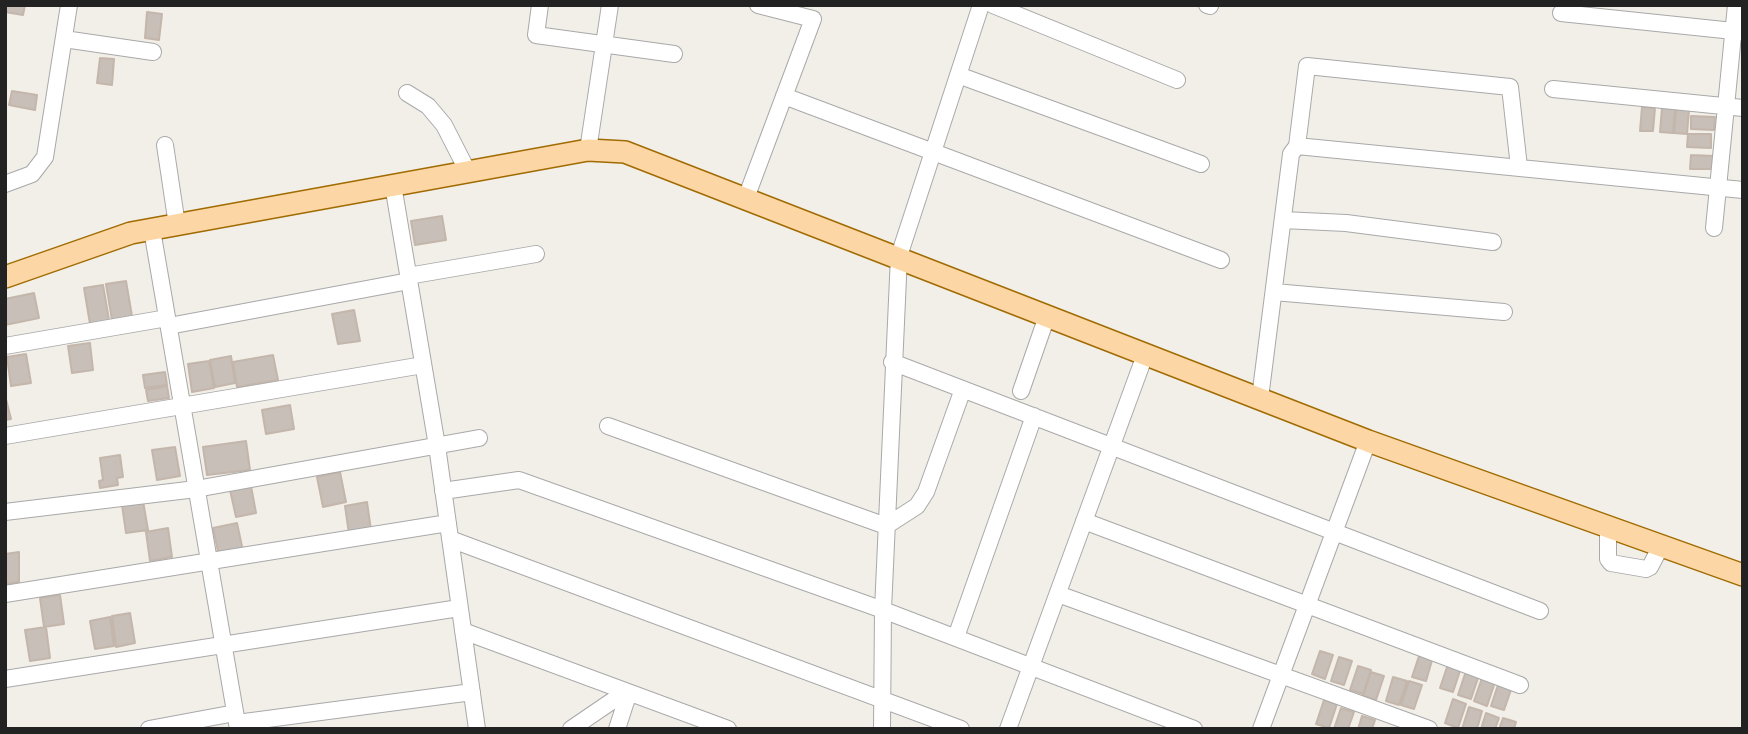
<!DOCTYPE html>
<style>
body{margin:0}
#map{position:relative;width:1748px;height:734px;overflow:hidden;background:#f2efe9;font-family:Mulish,sans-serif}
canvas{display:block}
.frame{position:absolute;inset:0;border:7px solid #222;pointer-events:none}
</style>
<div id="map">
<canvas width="1748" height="734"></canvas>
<div class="frame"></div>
</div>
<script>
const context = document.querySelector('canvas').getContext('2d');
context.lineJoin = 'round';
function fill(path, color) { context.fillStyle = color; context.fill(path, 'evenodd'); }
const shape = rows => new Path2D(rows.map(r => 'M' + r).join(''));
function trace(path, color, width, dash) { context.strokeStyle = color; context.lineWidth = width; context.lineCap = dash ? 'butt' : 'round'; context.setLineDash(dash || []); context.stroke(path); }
const building = shape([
 [5,5,25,5,23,15,5,12,5,5],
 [147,12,162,14,159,40,145,38,147,12],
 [100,58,114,59,112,85,97,83,100,58],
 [12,91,37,95,35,110,9,105,12,91],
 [1642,107,1655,108,1653,131,1640,131,1642,107],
 [1662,108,1675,109,1673,133,1660,132,1662,108],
 [1676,109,1689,110,1687,134,1674,133,1676,109],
 [1691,116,1715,117,1714,130,1691,129,1691,116],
 [1688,134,1711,134,1711,148,1687,147,1688,134],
 [1691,155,1715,156,1714,169,1690,169,1691,155],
 [442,216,446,240,415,245,411,221,442,216],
 [126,281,133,322,113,326,106,284,126,281],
 [103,285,110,326,91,330,84,288,103,285],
 [34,293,39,318,5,325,5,299,34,293],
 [354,310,360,341,338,344,332,314,354,310],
 [90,343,93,370,72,373,68,346,90,343],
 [26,354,31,383,11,386,7,357,26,354],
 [273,355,278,380,237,387,233,362,273,355],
 [231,356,235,383,215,387,210,360,231,356],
 [209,361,214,388,192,392,188,364,209,361],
 [165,372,167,385,145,388,143,375,165,372],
 [167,386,169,398,148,401,146,390,167,386],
 [5,395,11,419,5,420,5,395],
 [290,405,294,429,266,434,262,410,290,405],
 [246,441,250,470,207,475,203,447,246,441],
 [175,447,180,476,157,480,152,450,175,447],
 [120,455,123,477,117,478,118,485,100,488,99,481,103,480,100,458,120,455],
 [340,472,346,502,323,507,317,477,340,472],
 [251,486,256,513,236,517,230,490,251,486],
 [143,501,148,530,126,533,122,505,143,501],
 [367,502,371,530,349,534,345,506,367,502],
 [237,523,243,551,219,556,213,528,237,523],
 [168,528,172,557,150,561,146,532,168,528],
 [19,552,19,582,5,584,5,554,19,552],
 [60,595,64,624,44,627,40,598,60,595],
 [130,613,135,643,116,647,112,616,130,613],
 [110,617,114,646,95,649,90,621,110,617],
 [46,627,50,658,30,661,25,630,46,627],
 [1320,651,1333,655,1325,679,1312,674,1320,651],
 [1420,653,1433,657,1426,681,1412,677,1420,653],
 [1339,657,1352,661,1344,685,1331,681,1339,657],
 [1448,664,1461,668,1453,692,1440,688,1448,664],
 [1358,666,1371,670,1363,694,1350,690,1358,666],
 [1466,671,1479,675,1471,699,1458,695,1466,671],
 [1371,672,1384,676,1376,700,1363,696,1371,672],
 [1393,677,1407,681,1399,705,1386,701,1393,677],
 [1482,678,1495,682,1487,706,1474,701,1482,678],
 [1409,681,1422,685,1414,709,1401,705,1409,681],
 [1499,682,1512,687,1504,710,1491,706,1499,682],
 [1453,699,1466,704,1458,728,1445,723,1453,699],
 [1324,700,1337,704,1329,728,1316,724,1324,700],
 [1469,707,1482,711,1477,729,1462,729,1469,707],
 [1341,708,1354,712,1348,729,1334,729,1341,708],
 [1486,713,1499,718,1495,729,1481,729,1486,713],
 [1362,716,1375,720,1372,729,1358,729,1362,716],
 [1503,718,1516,722,1514,729,1499,729,1503,718]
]);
const minor = shape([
 [540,5,536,35,674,54],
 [993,5,1177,80],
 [1207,5,1210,6],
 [1561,13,1743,32],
 [64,39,153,52],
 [958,75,1201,164],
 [1553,89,1743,108],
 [407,93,428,106,444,125,468,172],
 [784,96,1221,260],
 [165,145,177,225],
 [1297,146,1307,66,1510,87,1519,167],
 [588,150,610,5],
 [5,184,32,174,45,157,69,5],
 [393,185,437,446,477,729],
 [746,198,813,19,758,5],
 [1283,220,1346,223,1493,242],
 [1714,228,1736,5],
 [152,230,238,729],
 [408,276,536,254],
 [1274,292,1504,312],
 [169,326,409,281],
 [5,346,167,318],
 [892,362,1540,611],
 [1021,391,1047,316],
 [1260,398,1291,154,1297,146,1743,190],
 [608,426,886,526,917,506,926,492,963,389],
 [5,436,423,365],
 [443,491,519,480,883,610,1194,729],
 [5,512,196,489,479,438],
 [1084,521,1520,685],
 [1608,526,1608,559,1611,563,1646,569,1650,567,1661,546],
 [450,539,961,729],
 [5,594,448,523],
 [1058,594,1429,729],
 [463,631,728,729],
 [956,637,1034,416],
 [5,679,459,608],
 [237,723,472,692],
 [149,729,235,713],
 [571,729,615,699,626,702],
 [617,729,628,695],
 [882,729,883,610,899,256,981,5],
 [1008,729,1145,355],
 [1261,729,1368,441]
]);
const major = shape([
 [5,277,131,233,588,150,625,152,1368,441,1743,575]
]);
fill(building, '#c7bfb8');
trace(building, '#c4b6ab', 2);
trace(minor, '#a9a9a9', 18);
trace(major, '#a06b00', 24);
trace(minor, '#fff', 16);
trace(major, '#fcd6a4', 21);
</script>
